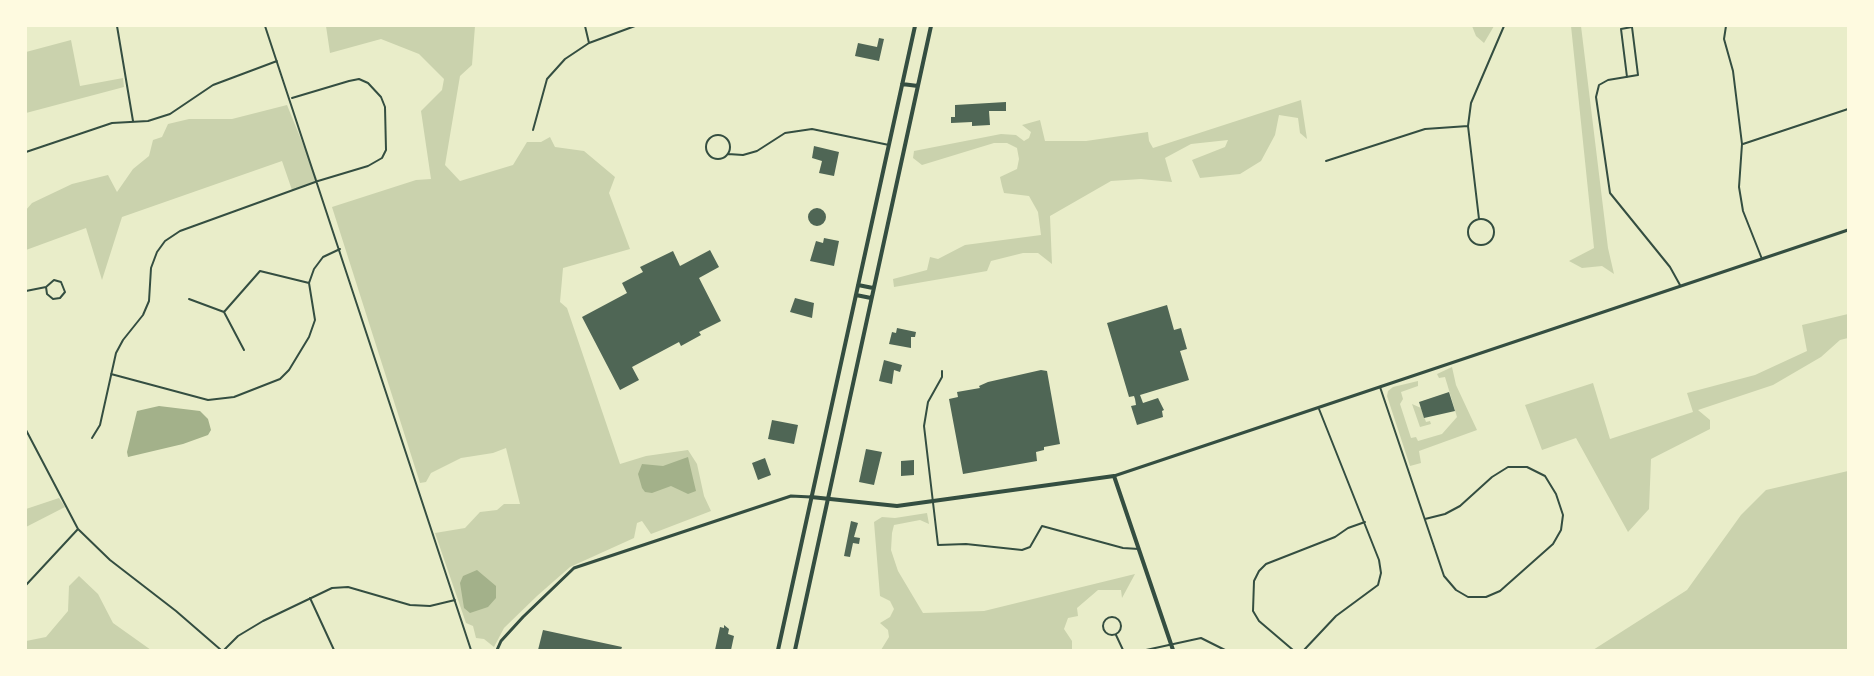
<!DOCTYPE html>
<style>
body{margin:0}
#map{position:relative;width:1874px;height:676px;overflow:hidden;background:#e9edc9;font-family:"PT Sans",sans-serif}
canvas{display:block}
.frame{position:absolute;inset:0;border:27px solid #fefae0;pointer-events:none}
</style>
<div id="map">
<canvas width="1874" height="676"></canvas>
<div class="frame"></div>
</div>
<script>
const context = document.querySelector('canvas').getContext('2d');
context.lineJoin = 'round';
function fill(path, color) { context.fillStyle = color; context.fill(path, 'evenodd'); }
const shape = rows => new Path2D(rows.map(r => 'M' + r).join(''));
function trace(path, color, width, dash) { context.strokeStyle = color; context.lineWidth = width; context.lineCap = dash ? 'butt' : 'round'; context.setLineDash(dash || []); context.stroke(path); }
const green = shape([
 [326,26,475,26,472,65,460,76,445,165,460,181,513,165,527,142,541,142,550,137,555,147,584,151,615,177,609,193,630,249,563,268,560,302,567,308,620,464,646,456,688,450,697,464,704,496,711,511,651,534,642,521,637,523,634,538,570,567,537,596,504,628,494,647,484,639,476,638,473,626,466,623,435,533,465,528,480,512,497,510,504,504,520,504,506,448,493,453,461,458,431,473,426,482,420,483,332,207,416,180,431,179,421,111,442,90,444,79,419,54,381,39,330,53],
 [1472,26,1494,26,1484,43,1476,36],
 [1571,26,1581,26,1608,248,1614,274,1602,266,1582,268,1569,261,1594,248],
 [71,40,80,86,123,78,124,87,26,113,26,52],
 [1301,100,1307,139,1300,133,1298,118,1279,115,1275,135,1261,161,1240,174,1200,178,1192,160,1225,147,1228,140,1191,144,1165,158,1172,182,1141,179,1111,181,1050,216,1052,264,1038,253,1023,253,991,261,987,271,894,287,893,279,927,270,930,257,938,259,965,245,1041,235,1038,212,1029,196,1004,193,1002,186,1000,177,1017,169,1019,159,1017,148,1007,143,994,143,922,165,913,158,914,151,1001,134,1016,135,1024,141,1029,138,1031,132,1022,125,1040,120,1045,141,1086,141,1148,132,1149,141,1153,148],
 [287,105,318,181,292,190,282,161,122,217,102,280,86,228,26,250,26,210,32,203,72,184,108,175,117,192,133,169,149,156,153,140,162,137,168,124,189,119,232,119],
 [1848,314,1848,338,1840,340,1821,357,1773,385,1698,410,1710,420,1710,429,1651,459,1649,509,1628,532,1576,438,1542,450,1525,405,1593,383,1610,439,1693,412,1687,393,1755,375,1807,351,1802,325],
 [1452,367,1456,385,1477,430,1419,451,1421,463,1410,466,1387,396,1388,391,1393,387,1418,381,1418,386,1401,392,1403,399,1400,404,1411,438,1416,437,1418,441,1442,434,1457,417,1445,377,1439,378,1437,374],
 [1412,404,1421,408,1426,422,1430,421,1431,424,1420,427],
 [1848,471,1848,650,1593,650,1687,590,1741,515,1766,490],
 [59,498,65,507,26,527,26,509],
 [927,513,929,524,920,520,894,525,892,533,891,550,898,571,923,613,984,611,1135,574,1122,598,1121,590,1098,590,1077,608,1078,616,1068,618,1064,629,1072,641,1072,650,881,650,889,637,888,630,880,623,890,617,894,609,890,601,880,596,874,522,882,517,895,518],
 [79,576,98,594,113,623,151,650,26,650,26,641,46,637,68,611,69,586]
]);
const water = shape([
 [159,406,200,411,208,419,211,430,208,435,183,444,128,457,127,452,137,411],
 [688,457,696,491,688,494,671,486,652,493,645,492,642,488,638,474,642,464,663,466],
 [477,570,496,586,496,598,488,607,470,613,464,608,460,583,463,576]
]);
const building = shape([
 [879,38,884,39,879,61,855,56,858,43,877,47],
 [1006,102,1006,111,989,111,990,125,972,126,972,122,951,123,951,117,955,117,955,105],
 [814,146,839,152,834,176,819,173,822,161,812,158],
 '808 217a9 9 0 1 1 18 0a9 9 0 1 1-18 0Z',
 [824,238,839,241,834,266,810,261,816,241,823,243],
 [710,250,719,267,699,278,721,321,699,332,701,335,681,346,679,342,632,367,639,380,620,390,582,317,627,293,622,283,643,272,640,267,673,251,680,266],
 [795,298,814,303,812,318,790,312],
 [1167,305,1174,330,1181,328,1187,349,1180,351,1189,380,1140,395,1143,403,1158,398,1164,410,1162,411,1163,417,1137,425,1131,406,1136,405,1135,399,1134,396,1129,397,1107,323],
 [897,328,916,332,915,337,911,337,911,348,889,344,892,332,896,333],
 [884,360,902,365,900,372,894,370,892,384,879,381],
 [1041,370,1047,371,1060,444,1044,447,1044,450,1036,452,1037,461,963,474,949,399,958,397,957,392,980,388,979,386,988,382],
 [1449,392,1455,411,1424,418,1419,402],
 [772,420,798,425,794,444,768,439],
 [866,449,882,452,874,485,859,482],
 [765,458,771,475,758,480,752,463],
 [914,460,914,475,901,476,901,461],
 [851,521,858,523,854,537,860,538,859,544,853,543,850,557,844,556],
 [724,625,729,629,728,634,734,636,731,650,715,650,720,627,724,628],
 [543,630,622,647,621,650,538,650]
]);
const minor = shape([
 [117,26,133,121],
 [265,26,471,650],
 [585,26,589,43],
 [1726,26,1724,39,1733,71,1742,144,1739,187,1743,211,1762,259],
 [1627,77,1621,29,1632,27,1638,75,1608,80,1599,85,1596,97,1610,193,1670,267,1680,285],
 [533,130,547,79,565,59,589,43,635,26],
 '706 147a12 12 0 1 1 24 0a12 12 0 1 1-24 0Z',
 [1743,144,1848,109],
 [26,152,112,123,148,121,170,114,213,85,277,61],
 [728,154,743,155,757,151,785,133,812,129,889,145],
 [1326,161,1425,129,1468,126],
 '1468 232a13 13 0 1 1 26 0a13 13 0 1 1-26 0Z',
 [1479,219,1468,126,1471,103,1504,26],
 [26,291,46,287,54,280,61,282,65,292,60,298,53,299,47,294,46,287],
 [189,299,224,312],
 [244,350,224,312,260,271,309,283],
 [942,371,942,377,928,402,924,426,938,545,966,544,1022,550,1030,547,1042,526,1123,548,1139,549],
 [111,374,208,400,234,397,280,379,289,370,309,337,315,320,309,283,314,269,323,257,340,249],
 [1380,387,1444,576,1456,590,1468,597,1486,597,1500,591,1553,544,1561,530,1563,515,1556,494,1545,476,1527,467,1508,467,1492,477,1460,506,1445,514,1425,519],
 [26,430,78,529,110,560,176,611,221,650],
 [92,438,100,425,116,353,123,340,143,315,149,301,151,268,157,252,165,241,180,231,318,181,368,166,382,158,386,150,385,107,381,97,368,83,359,79,349,81,292,98],
 [26,585,78,529],
 [26,589,26,600],
 [310,598,334,650],
 '1103 626a9 9 0 1 1 18 0a9 9 0 1 1-18 0Z',
 [1116,635,1123,650],
 [224,650,238,636,263,621,332,588,348,587,410,605,430,606,455,600],
 [1146,650,1201,638,1225,650],
 [1293,650,1259,621,1253,611,1254,581,1259,571,1266,564,1335,537,1348,528,1365,522],
 [1304,650,1336,616,1378,585,1381,573,1379,560,1319,409]
]);
const tertiary = shape([
 [1114,476,1848,230],
 [497,650,501,641,523,617,574,568,791,496,811,497]
]);
const secondary = shape([
 [811,497,897,506,1114,476,1173,650]
]);
const trunk = shape([
 [902,84,918,86],
 [858,285,873,288],
 [856,295,871,298],
 [778,650,915,26],
 [795,650,931,26]
]);
fill(green, '#cad2ad');
fill(water, '#a3b18a');
fill(building, '#4f6655');
trace(minor, '#344e41', 2);
trace(tertiary, '#344e41', 3);
trace(secondary, '#344e41', 4);
trace(trunk, '#344e41', 4);
</script>
